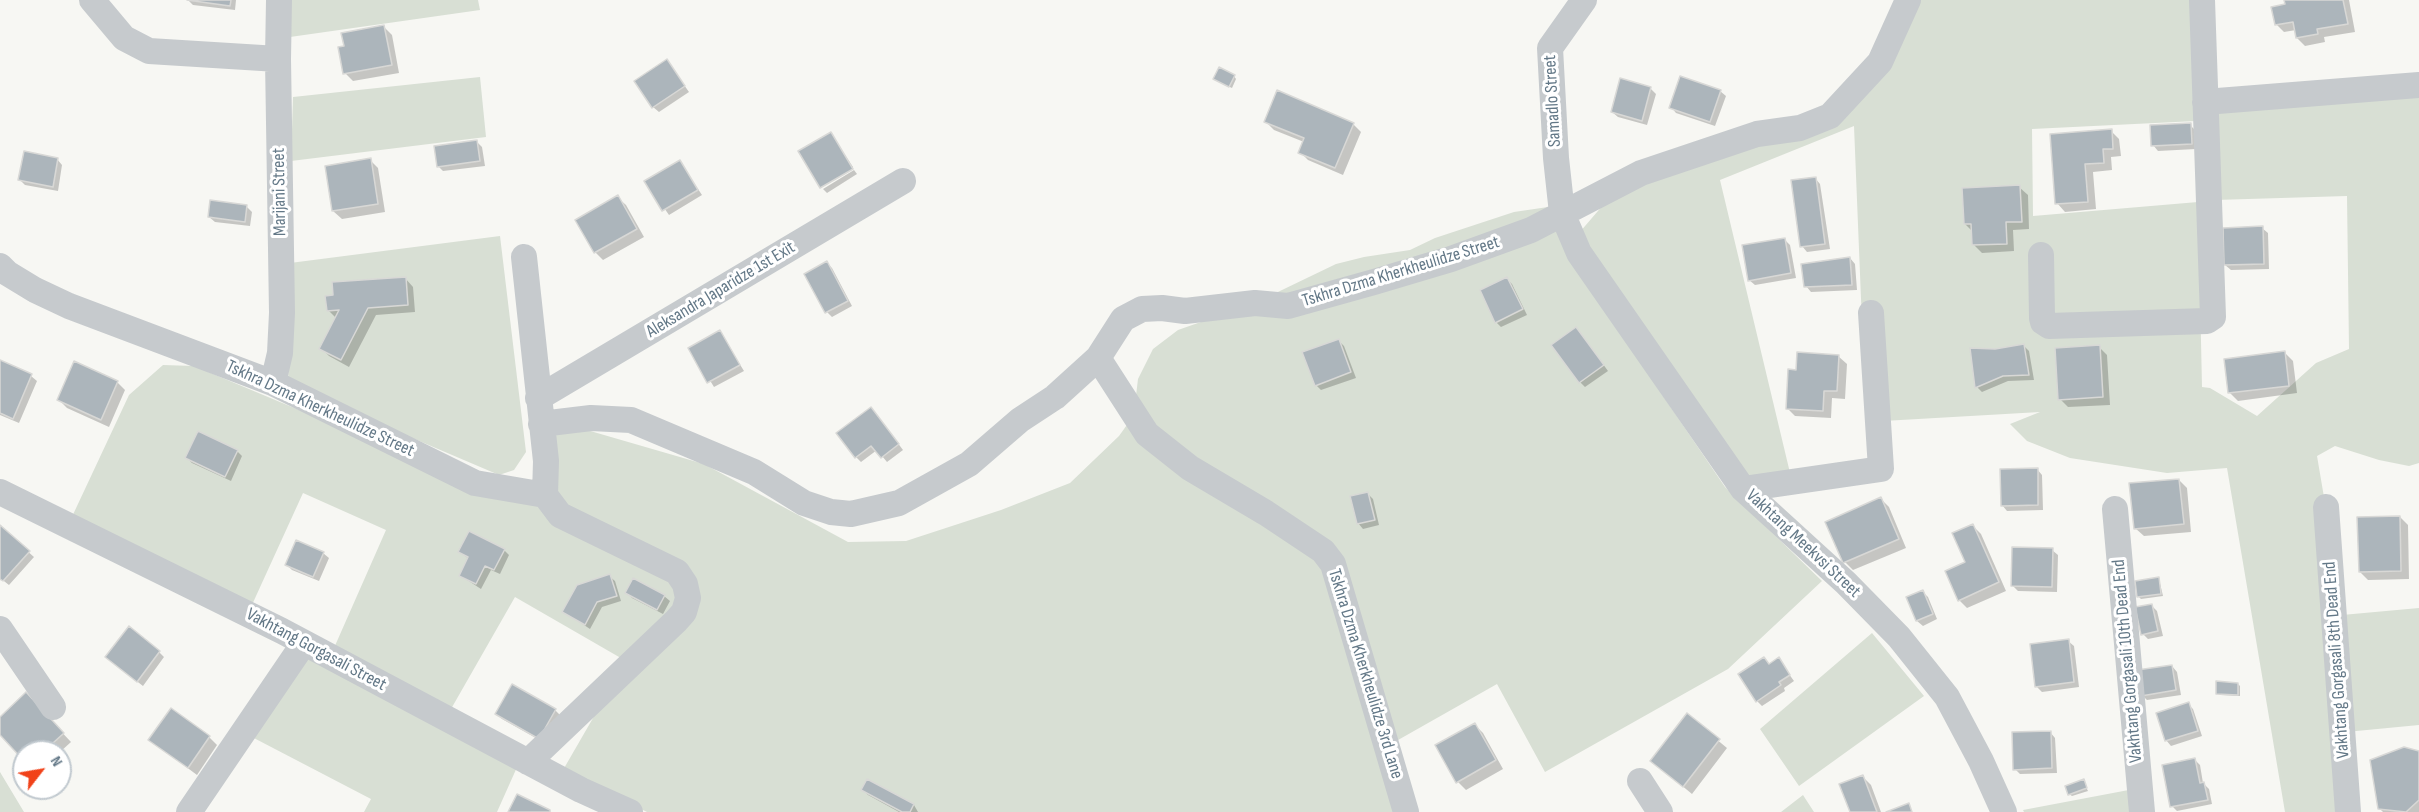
<!DOCTYPE html>
<style>
body{margin:0}
#map{position:relative;width:2419px;height:812px;overflow:hidden;background:#f7f7f3;font-family:"Sofia Sans Condensed",sans-serif}
canvas{display:block}
.north{position:absolute;left:12px;top:740px;width:60px;height:60px;box-sizing:border-box;background:#fff;border:2px solid #c1c9cf;border-radius:50%;rotate:59deg;font-size:16px;font-weight:700;line-height:24px;text-align:center;color:#637887}
.north::after{content:'';display:block;margin:auto;width:21px;height:27px;background:#f14219;clip-path:polygon(50% 0,100% 100%,50% 72%,0 100%)}
</style>
<div id="map">
<canvas width="2419" height="812"></canvas>
<div class="north">N</div>
</div>
<script>
const context = document.querySelector('canvas').getContext('2d');
context.lineJoin = 'round';
function fill(path, color) { context.fillStyle = color; context.fill(path, 'evenodd'); }
const shape = rows => new Path2D(rows.map(r => 'M' + r).join(''));
function trace(path, color, width, dash) { context.strokeStyle = color; context.lineWidth = width; context.lineCap = dash ? 'butt' : 'round'; context.setLineDash(dash || []); context.stroke(path); }
function write(font, color, halo, rows, align = 'center') {
  context.font = font + ' "Sofia Sans Condensed",sans-serif'; context.lineWidth = 6; context.setLineDash([]); context.textBaseline = 'middle'; context.strokeStyle = halo; context.fillStyle = color; for (const [text, x, y, turn = 0] of rows) {
    context.save(); context.translate(x, y); context.rotate((+turn || 0) * Math.PI / 180); context.textAlign = isNaN(turn) ? turn : align; if (halo) context.strokeText(text, 0, 0); context.fillText(text, 0, 0); context.restore();
  }
}
const green = shape([
 [291,0,478,0,480,10,290,37],
 [1915,0,2192,0,2196,121,2032,129,2033,216,2198,202,2202,387,2210,388,2257,416,2316,363,2349,349,2347,196,2215,200,2213,107,2419,91,2419,463,2409,466,2379,460,2335,446,2317,456,2325,503,2342,812,2285,812,2227,468,2167,473,2070,458,2027,441,2010,424,2040,412,1866,422,1854,126,1720,180,1791,477,1747,483,1579,233,1610,197,1756,141,1806,134],
 [480,77,486,137,291,161,293,97],
 [1548,207,1570,259,1725,487,1822,581,1728,669,1545,772,1497,684,1391,744,1337,560,1196,466,1135,404,1138,379,1153,349,1178,330,1255,303,1336,264,1364,257,1410,250,1435,238,1514,212],
 [500,236,526,452,514,470,499,475,288,385,290,263],
 [163,365,194,366,483,487,506,490,532,480,543,468,542,417,704,464,848,542,906,541,1001,510,1070,483,1119,436,1129,422,1318,556,1402,812,647,812,563,770,626,661,515,597,451,709,334,648,386,530,303,493,251,607,70,521,129,395],
 [2419,608,2419,725,2346,732,2342,615],
 [1872,633,1924,696,1799,786,1760,729],
 [306,652,518,765,497,812,364,812,371,799,250,736],
 [0,772,24,812,0,812],
 [2134,789,2136,812,2024,812,2023,810],
 [1803,795,1814,812,1781,812]
]);
const shadow = shape([
 [188,0,236,0,235,10,193,5],
 [2286,0,2349,0,2355,32,2324,37,2325,42,2305,46,2297,38,2296,30,2284,32,2276,24,2287,6],
 [384,27,392,35,399,73,353,81,345,73],
 [667,61,689,92,659,112,653,107],
 [1234,76,1236,79,1232,88,1217,81],
 [1650,88,1656,94,1647,125,1618,117,1612,112],
 [1720,91,1726,96,1715,126,1676,113,1671,107],
 [1266,122,1353,124,1361,132,1343,175,1308,160,1300,152,1304,142,1274,130],
 [2190,125,2195,130,2196,149,2158,151,2153,145],
 [2111,131,2119,139,2121,156,2111,157,2112,170,2093,172,2096,209,2065,212,2057,203,2051,135],
 [831,134,853,167,821,186],
 [477,142,482,147,485,166,443,171,438,166],
 [57,159,62,165,58,191,25,185,20,180],
 [370,160,378,168,385,212,342,219,333,211],
 [680,162,702,195,669,215,646,182],
 [854,170,857,174,827,193,823,189],
 [1815,178,1820,184,1830,249,1807,252,1802,246],
 [2019,187,2028,195,2029,229,2013,230,2014,251,1982,253,1974,245,1973,232,1965,224],
 [617,197,626,205,644,237,603,260,595,252],
 [246,206,252,212,250,226,215,222,209,217],
 [2262,228,2268,233,2269,269,2231,270,2225,265],
 [1785,240,1790,245,1796,278,1755,285,1749,280],
 [1850,258,1855,264,1857,290,1811,292,1806,286],
 [827,263,832,268,852,306,832,317,827,312],
 [405,278,413,287,415,312,376,315,349,367,329,356,321,348,336,318,328,310],
 [1507,279,1512,284,1527,315,1501,327,1496,322],
 [720,332,744,371,714,387,690,348],
 [1581,334,1608,371,1585,387,1580,382],
 [1339,341,1344,346,1356,378,1321,390,1316,385],
 [2023,345,2029,351,2034,380,2008,381,1982,392,1977,387,1996,350],
 [2099,347,2107,355,2110,405,2068,407,2060,399],
 [2285,353,2293,361,2297,393,2238,401,2230,393],
 [1838,356,1847,364,1845,399,1832,398,1831,418,1795,416,1787,408,1798,371],
 [0,362,31,376,37,381,19,423,0,415],
 [117,382,125,390,109,427,67,408,59,400],
 [876,414,903,450,887,462,877,450,861,462,856,457],
 [237,451,242,456,231,481,192,463,187,458],
 [2037,469,2042,475,2043,510,2007,511,2002,505],
 [2179,480,2187,488,2191,532,2144,536,2135,528],
 [1367,493,1373,499,1379,525,1363,529,1358,523],
 [1881,499,1889,507,1906,548,1853,570,1845,562,1827,522],
 [2400,517,2408,525,2409,579,2368,580,2360,572],
 [1973,526,1981,534,2006,591,1967,608,1959,600],
 [0,527,34,557,9,585,0,578],
 [504,550,509,555,500,574,491,570,481,589,461,576,469,559,460,552],
 [2052,550,2058,555,2057,592,2018,591,2013,586],
 [323,553,329,558,319,581,292,570,287,565],
 [609,576,615,581,621,601,602,607,590,629,563,611],
 [2159,579,2163,596,2141,599,2138,596],
 [633,580,664,596,670,601,663,614,632,598,627,592],
 [1923,592,1928,597,1937,619,1923,626,1917,621,1908,598],
 [2151,605,2157,611,2163,636,2148,639,2143,634],
 [2068,641,2074,646,2079,687,2042,692,2037,687],
 [159,652,164,657,143,686,112,662],
 [1778,659,1794,681,1784,688,1785,691,1762,706,1757,701,1770,665],
 [2172,666,2177,672,2181,695,2147,700,2142,695],
 [2238,684,2240,686,2240,696,2220,695,2218,693],
 [26,694,71,742,60,752,24,752,24,758,0,733,0,719],
 [2188,704,2193,709,2202,736,2171,746,2166,740],
 [555,710,560,715,545,743,502,719,497,714],
 [1687,715,1727,748,1692,794,1652,761],
 [1475,725,1483,733,1503,769,1466,790,1458,782],
 [2050,732,2055,738,2057,773,2020,774,2015,769],
 [209,737,217,745,197,775,150,740],
 [2419,753,2419,812,2383,812,2379,808],
 [2195,760,2200,765,2203,783,2209,789,2212,804,2177,811,2172,806],
 [1863,777,1871,785,1881,812,1851,812],
 [868,781,914,805,918,812,899,812,868,795,863,790],
 [2083,781,2088,791,2072,796,2069,794]
]);
const building = shape([
 [187,0,231,0,230,6,187,0],
 [2284,0,2343,0,2348,24,2317,29,2318,34,2296,38,2293,22,2275,25,2271,7,2285,4,2284,0],
 [384,25,392,65,343,74,338,47,344,46,341,33,384,25],
 [667,59,685,86,652,108,634,81,667,59],
 [1219,67,1235,75,1229,87,1213,79,1219,67],
 [1680,76,1721,90,1710,122,1669,108,1680,76],
 [1620,78,1651,87,1642,121,1611,112,1620,78],
 [1277,90,1354,123,1335,168,1298,153,1304,138,1264,122,1277,90],
 [2191,123,2192,144,2151,146,2150,125,2191,123],
 [2112,129,2113,149,2103,149,2104,163,2085,164,2088,202,2055,204,2050,134,2112,129],
 [831,132,853,169,820,188,798,151,831,132],
 [477,140,480,161,437,167,434,146,477,140],
 [24,151,58,158,53,187,18,180,24,151],
 [371,158,378,204,332,211,325,166,371,158],
 [680,160,698,190,662,211,644,181,680,160],
 [1816,177,1825,244,1800,247,1791,180,1816,177],
 [2020,185,2022,222,2006,222,2007,244,1972,245,1971,224,1964,224,1962,188,2020,185],
 [618,195,637,229,594,253,575,220,618,195],
 [210,200,247,205,245,222,208,217,210,200],
 [2263,226,2264,264,2224,265,2223,228,2263,226],
 [1785,238,1791,273,1748,281,1742,245,1785,238],
 [1850,257,1852,285,1804,287,1801,264,1850,257],
 [827,261,848,301,825,313,804,274,827,261],
 [406,277,408,305,368,308,341,360,319,349,339,310,327,311,325,296,333,295,332,282,406,277],
 [1507,277,1523,309,1495,323,1480,290,1507,277],
 [1576,327,1604,365,1579,383,1551,345,1576,327],
 [720,330,740,365,707,383,688,348,720,330],
 [1339,339,1351,372,1315,386,1302,352,1339,339],
 [2024,344,2029,375,2003,376,1975,388,1970,348,1995,349,2024,344],
 [2100,345,2103,397,2058,400,2055,348,2100,345],
 [2285,351,2289,386,2228,393,2224,359,2285,351],
 [1797,352,1839,355,1837,391,1824,391,1823,411,1786,409,1788,369,1796,370,1797,352],
 [0,360,32,374,13,419,0,413,0,360],
 [74,361,118,381,101,420,57,400,74,361],
 [871,407,899,444,881,458,871,446,855,458,836,433,871,407],
 [198,431,238,450,225,477,185,458,198,431],
 [2038,468,2038,505,2001,506,2000,469,2038,468],
 [2179,479,2184,524,2134,529,2129,483,2179,479],
 [1368,492,1375,520,1357,524,1350,496,1368,492],
 [1881,497,1899,539,1843,563,1825,522,1881,497],
 [2400,516,2401,571,2359,572,2357,517,2400,516],
 [1973,524,1999,582,1958,601,1945,571,1965,562,1952,533,1973,524],
 [0,525,30,551,3,581,0,579,0,525],
 [469,531,505,549,494,570,485,566,476,584,459,576,468,557,458,552,469,531],
 [296,540,324,552,313,577,285,565,296,540],
 [2012,547,2053,548,2052,587,2011,586,2012,547],
 [610,574,617,596,597,602,585,625,562,612,577,585,610,574],
 [2159,577,2161,594,2137,597,2135,581,2159,577],
 [633,578,665,595,657,610,625,593,633,578],
 [1923,590,1933,614,1916,621,1906,597,1923,590],
 [2152,604,2158,631,2141,635,2135,607,2152,604],
 [129,626,160,651,137,682,105,657,129,626],
 [2069,639,2074,682,2035,687,2030,644,2069,639],
 [1764,657,1769,664,1779,657,1790,675,1779,682,1781,685,1756,702,1738,674,1764,657],
 [2172,665,2176,690,2141,696,2137,670,2172,665],
 [2216,681,2238,683,2238,695,2216,694,2216,681],
 [512,684,556,709,539,739,495,714,512,684],
 [26,692,64,733,43,752,24,752,24,761,0,735,0,717,26,692],
 [2189,702,2198,731,2165,741,2156,713,2189,702],
 [171,708,210,736,188,768,148,740,171,708],
 [1687,713,1720,739,1683,787,1650,761,1687,713],
 [1475,723,1496,760,1456,783,1435,745,1475,723],
 [2051,731,2052,768,2013,770,2012,732,2051,731],
 [2404,747,2419,751,2419,800,2406,812,2378,809,2370,760,2404,747],
 [2195,758,2200,783,2204,782,2208,800,2170,807,2162,765,2195,758],
 [1863,775,1877,812,1850,812,1839,784,1863,775],
 [867,779,914,804,910,812,902,812,861,790,867,779],
 [2084,779,2087,788,2068,795,2065,786,2084,779],
 [517,794,550,810,550,812,508,812,517,794],
 [1909,803,1912,812,1886,812,1909,803]
]);
const minor = shape([
 [92,0,124,38,149,51,278,59],
 [1584,0,1550,48,1556,158,1562,213,1579,253,1743,489,1846,583,1899,637,1947,697,1981,761,2004,812],
 [2205,102,2419,85],
 [2041,255,2042,318,2043,322,2049,326,2207,321,2213,317,2202,0],
 [0,266,7,273,35,290,69,306,273,383,475,483,545,495,546,461,524,257],
 [1098,358,1147,434,1190,468,1266,513,1323,551,1333,564,1406,812],
 [273,383,280,353,282,313,278,59,279,0],
 [538,398,903,181],
 [541,424,591,418,631,420,754,472,804,503,831,512,851,514,899,503,969,464,1020,420,1055,397,1098,358,1123,319,1142,309,1162,308,1185,311,1255,303,1288,306,1374,282,1451,259,1531,230,1641,173,1757,134,1800,128,1830,116,1880,62,1908,0],
 [1743,489,1881,469,1871,313],
 [0,492,282,631,581,790,630,812],
 [2326,507,2348,812],
 [2115,509,2142,812],
 [0,629,53,707],
 [528,762,676,621,684,612,688,598,685,584,677,572,560,515,545,495],
 [1640,781,1660,812],
 [189,812,304,643]
]);
const streetNames = [
 ["Samadlo Street",1553,101,-93],
 ["Marijani Street",280,192,-91],
 ["Tskhra Dzma Kherkheulidze Street",1401,272,-17],
 ["Aleksandra Japaridze 1st Exit",721,290,-31],
 ["Tskhra Dzma Kherkheulidze Street",320,409,25],
 ["Vakhtang Meekvsi Street",1803,544,43],
 ["Vakhtang Gorgasali Street",316,650,28],
 ["Vakhtang Gorgasali 8th Dead End",2337,660,-94],
 ["Vakhtang Gorgasali 10th Dead End",2128,661,-95],
 ["Tskhra Dzma Kherkheulidze 3rd Lane",1365,674,73]
];
fill(green, '#d8dfd4');
fill(shadow, '#0003');
fill(building, '#acb5bb');
trace(building, '#d8d8d6', 1.5);
trace(minor, '#c6cacd', 26);
write('18px', '#637887', '#fff', streetNames);
</script>
